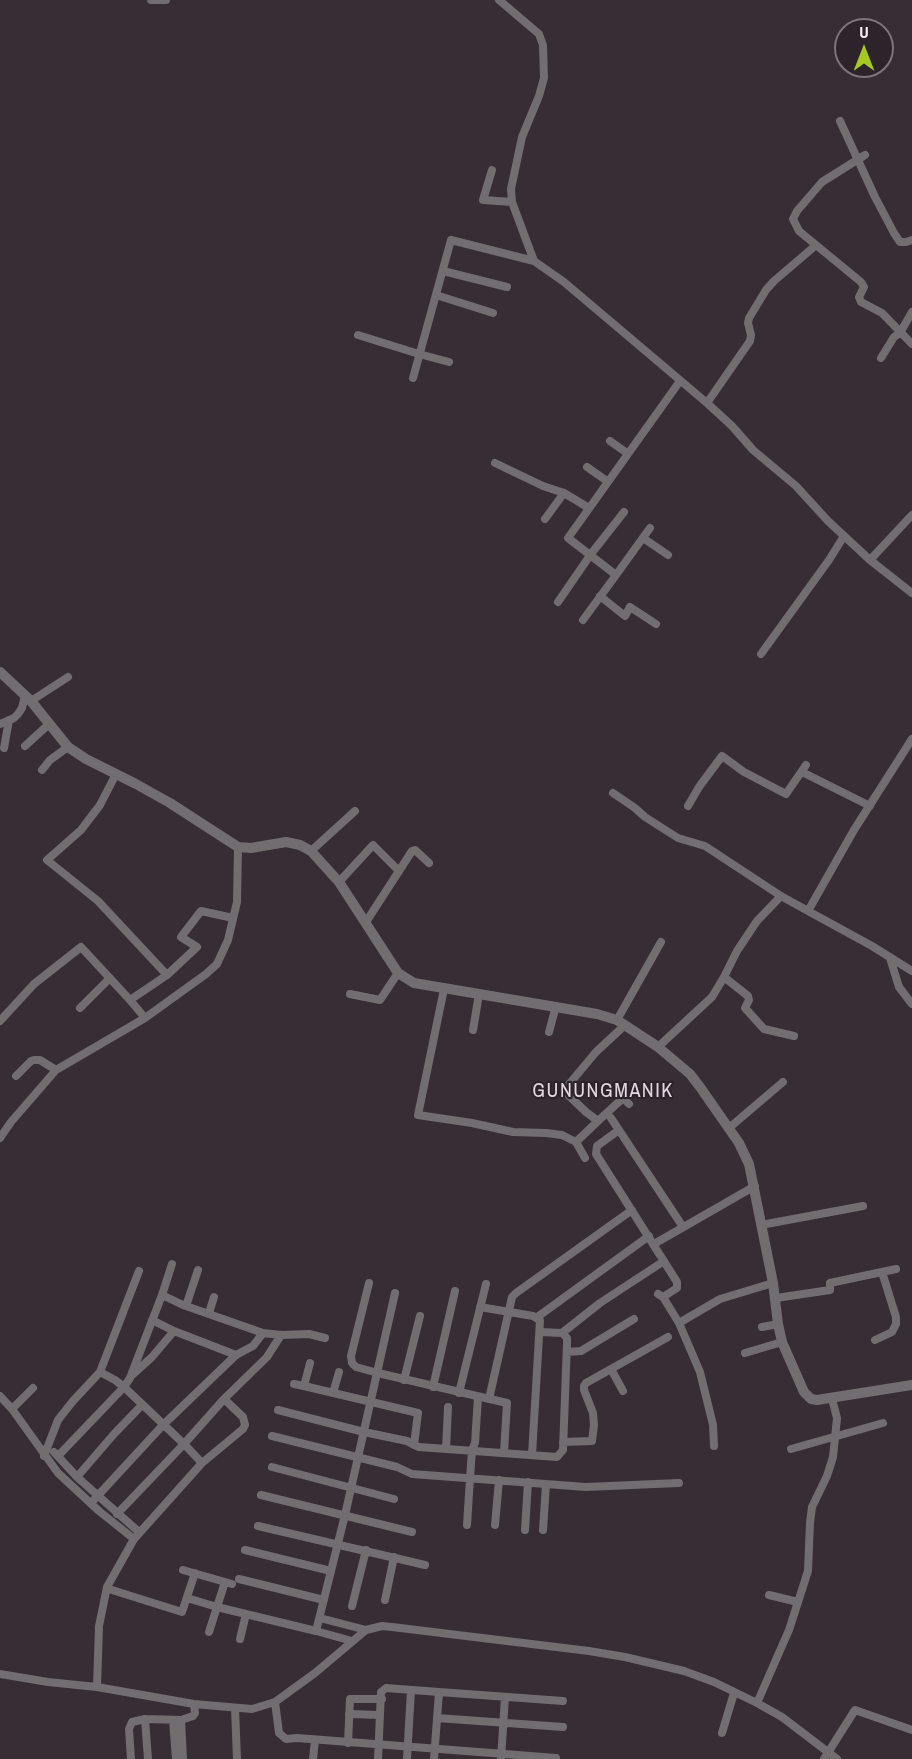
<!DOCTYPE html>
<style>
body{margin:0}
#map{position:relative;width:912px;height:1759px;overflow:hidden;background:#362d35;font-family:"Archivo Narrow",sans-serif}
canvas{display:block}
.north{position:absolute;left:834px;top:18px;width:60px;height:60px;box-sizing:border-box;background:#2c232b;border:2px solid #7d757c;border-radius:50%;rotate:0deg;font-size:16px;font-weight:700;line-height:24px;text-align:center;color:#f7f0f6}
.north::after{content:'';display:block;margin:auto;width:21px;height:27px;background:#a5c823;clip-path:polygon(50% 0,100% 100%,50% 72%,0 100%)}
</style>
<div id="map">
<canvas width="912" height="1759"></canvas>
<div class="north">U</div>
</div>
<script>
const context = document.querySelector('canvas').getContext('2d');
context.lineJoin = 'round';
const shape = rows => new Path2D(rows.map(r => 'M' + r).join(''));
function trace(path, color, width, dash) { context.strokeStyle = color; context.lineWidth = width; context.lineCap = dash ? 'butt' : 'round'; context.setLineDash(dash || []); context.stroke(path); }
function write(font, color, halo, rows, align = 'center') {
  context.font = font + ' "Archivo Narrow",sans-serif'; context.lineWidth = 4.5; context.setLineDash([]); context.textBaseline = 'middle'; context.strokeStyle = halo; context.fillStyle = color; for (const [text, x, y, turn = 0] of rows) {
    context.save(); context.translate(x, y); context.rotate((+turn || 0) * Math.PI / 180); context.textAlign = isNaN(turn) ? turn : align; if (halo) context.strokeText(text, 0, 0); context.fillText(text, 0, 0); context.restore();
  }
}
const minor = shape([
 [151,0,166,0],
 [499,0,539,34,543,45,544,78,539,96,522,137,511,189,512,202,534,261,564,282,707,403,732,426,753,450,796,486,828,521,870,560,912,593],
 [840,121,875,197,894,233,900,242,906,242,912,240],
 [865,155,822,182,797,211,793,219,799,231,861,282,864,287,859,297,861,302,882,313,912,344],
 [492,170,483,200,512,202],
 [443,271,507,287],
 [436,295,493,313],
 [358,335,419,354,449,362],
 [881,358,894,337,900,333,912,312],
 [413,378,451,240,534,261],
 [707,403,750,341,751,335,748,323,749,318,766,290,774,281,815,246],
 [610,441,627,453],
 [495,463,543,486,564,493,589,508],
 [587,467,607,481],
 [545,519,564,493],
 [650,528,616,575,568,538,680,381],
 [643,538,668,555],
 [870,560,912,515],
 [600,596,625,616,630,607,656,624],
 [558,602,591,554,624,512],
 [583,620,616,575],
 [761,654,829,560,844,536],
 [31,701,68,677],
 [0,724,14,718,18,714,22,708,25,696],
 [25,746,49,724],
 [4,748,9,720],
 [42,770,50,760,68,747],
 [802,772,870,806],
 [116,774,100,805,81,830,47,860,98,901,167,975],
 [613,793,635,808,645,817,678,838,705,846,781,896],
 [688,806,699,787,722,756,744,772,786,794,806,765],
 [311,851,355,811],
 [339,882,373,845,398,870],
 [808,911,872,946,912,971],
 [366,922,412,851,415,850,429,863],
 [890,958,899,987,912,1004],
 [724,977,748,996,749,1000,745,1008,764,1029,794,1036],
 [444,989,418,1115,472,1123,513,1132,546,1133,562,1135,576,1142,585,1158],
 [350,994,380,1000,398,973],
 [130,1000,167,975,197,947,181,937,201,911,233,918],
 [80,1008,110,978],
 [617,1020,661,942],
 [0,1021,34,984,81,947,130,1000,145,1018],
 [625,1025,596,1052,565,1089,565,1092,586,1112,598,1121,622,1099,625,1100,629,1104],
 [473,1030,479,994],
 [549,1032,556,1006],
 [658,1047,712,997,724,977,737,951,757,921,781,896,808,911,854,830,912,739],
 [16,1076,31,1061,34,1060,40,1060,56,1070],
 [611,1118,683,1227],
 [729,1128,783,1082],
 [619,1130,597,1146,596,1154,677,1282,677,1288,663,1297,658,1294],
 [0,1138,11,1122,56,1070,145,1018,206,974,217,964,228,940,237,902,238,847],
 [576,1142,598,1121],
 [761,1225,863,1206],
 [654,1244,755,1186],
 [369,1283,351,1356,352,1363,356,1367,378,1373,507,1403,504,1452],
 [162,1295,183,1305,263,1333,281,1335,309,1334,325,1338],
 [663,1297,679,1323,700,1372,713,1425,714,1446],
 [776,1298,830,1290,830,1283,896,1269],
 [186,1306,198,1270],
 [480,1307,533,1316,540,1320,532,1455],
 [209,1313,214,1297],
 [536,1318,649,1236],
 [152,1320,174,1331,236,1355],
 [679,1323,720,1299,773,1283],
 [762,1327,778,1324],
 [562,1333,600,1303,664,1261],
 [875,1340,892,1332,896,1324,896,1317,882,1272],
 [567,1352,581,1351,634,1319],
 [745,1353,782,1342],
 [310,1363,304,1386,418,1413,414,1445,419,1447,557,1457,563,1450,567,1343,567,1338,562,1333,540,1332],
 [611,1369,623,1391],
 [100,1372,139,1271],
 [131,1376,152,1357,174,1331],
 [404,1380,420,1316],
 [294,1384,304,1386],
 [433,1387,455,1291],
 [333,1393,339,1372],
 [459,1393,486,1284],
 [0,1396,12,1409,58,1473,99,1511,134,1539],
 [489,1399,512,1297,516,1293,632,1210],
 [12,1409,33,1388],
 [278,1410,364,1432,407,1441,414,1445],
 [272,1436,397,1467,412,1474,586,1487,679,1483],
 [563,1442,592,1441,594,1425,593,1413,584,1390,584,1386,586,1383,668,1337],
 [446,1449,448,1407],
 [791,1449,883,1423],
 [54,1452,77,1477,139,1532],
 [44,1456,58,1420,73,1401,100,1372,115,1380,124,1387,184,1444,202,1463,134,1539,107,1587,99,1626,97,1687],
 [58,1456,124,1387,130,1378,162,1295,172,1264],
 [202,1463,243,1429,245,1425,243,1417,224,1399],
 [272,1467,394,1499],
 [77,1477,114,1434,142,1405],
 [261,1495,412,1532],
 [91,1503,163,1425,236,1355,253,1346,263,1333],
 [117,1514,184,1444,224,1399,267,1357,281,1335],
 [467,1525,470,1478,472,1450,475,1443,478,1397],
 [495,1525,499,1480],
 [258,1526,425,1565],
 [525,1530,528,1482],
 [543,1530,546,1484],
 [245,1550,331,1571],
 [183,1570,232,1584],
 [239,1579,324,1600],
 [112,1590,182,1612,195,1573],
 [769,1595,798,1602],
 [187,1598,217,1607,316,1631,352,1641],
 [385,1600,394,1557],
 [352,1606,366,1550],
 [320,1618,366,1630],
 [316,1631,345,1515,395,1293],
 [209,1632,225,1582],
 [240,1639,246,1614],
 [0,1674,48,1682,97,1687,194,1704,252,1709,275,1702,315,1673,366,1630,382,1626,392,1627,589,1651,625,1657,684,1671,714,1682,757,1703,782,1717,837,1759],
 [439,1692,563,1701],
 [275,1702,279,1733,286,1739,297,1738,556,1758],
 [757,1703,789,1630,808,1571,810,1523,812,1507,827,1476,833,1457,837,1418,832,1399],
 [235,1708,237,1759],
 [349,1714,380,1715],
 [437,1718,563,1727],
 [145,1719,148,1759],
 [173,1720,176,1759],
 [181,1720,183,1759],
 [722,1733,734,1693],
 [348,1743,350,1699,382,1699],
 [131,1759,129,1729,132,1722,145,1719,181,1720,193,1716,195,1713,194,1704],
 [313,1759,315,1740],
 [378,1759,381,1692,386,1688,439,1692,434,1759],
 [407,1759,411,1690],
 [501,1759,505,1697],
 [824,1759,855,1710,912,1730]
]);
const tertiary = shape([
 [0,672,31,701,68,747,86,759,136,784,170,803,238,847,251,848,286,842,300,845,311,851,339,882,398,973,414,983,597,1014,617,1020,658,1047,690,1074,700,1087,739,1143,749,1164,773,1283,778,1324,782,1342,804,1392,811,1399,817,1400,912,1385]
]);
const quarterNames = [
 ["GUNUNGMANIK",603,1092]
];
trace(minor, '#726d71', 8);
trace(tertiary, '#726d71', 10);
context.letterSpacing = '1.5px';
write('20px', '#e3d7e1', '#2c232b', quarterNames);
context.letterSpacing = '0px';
</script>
